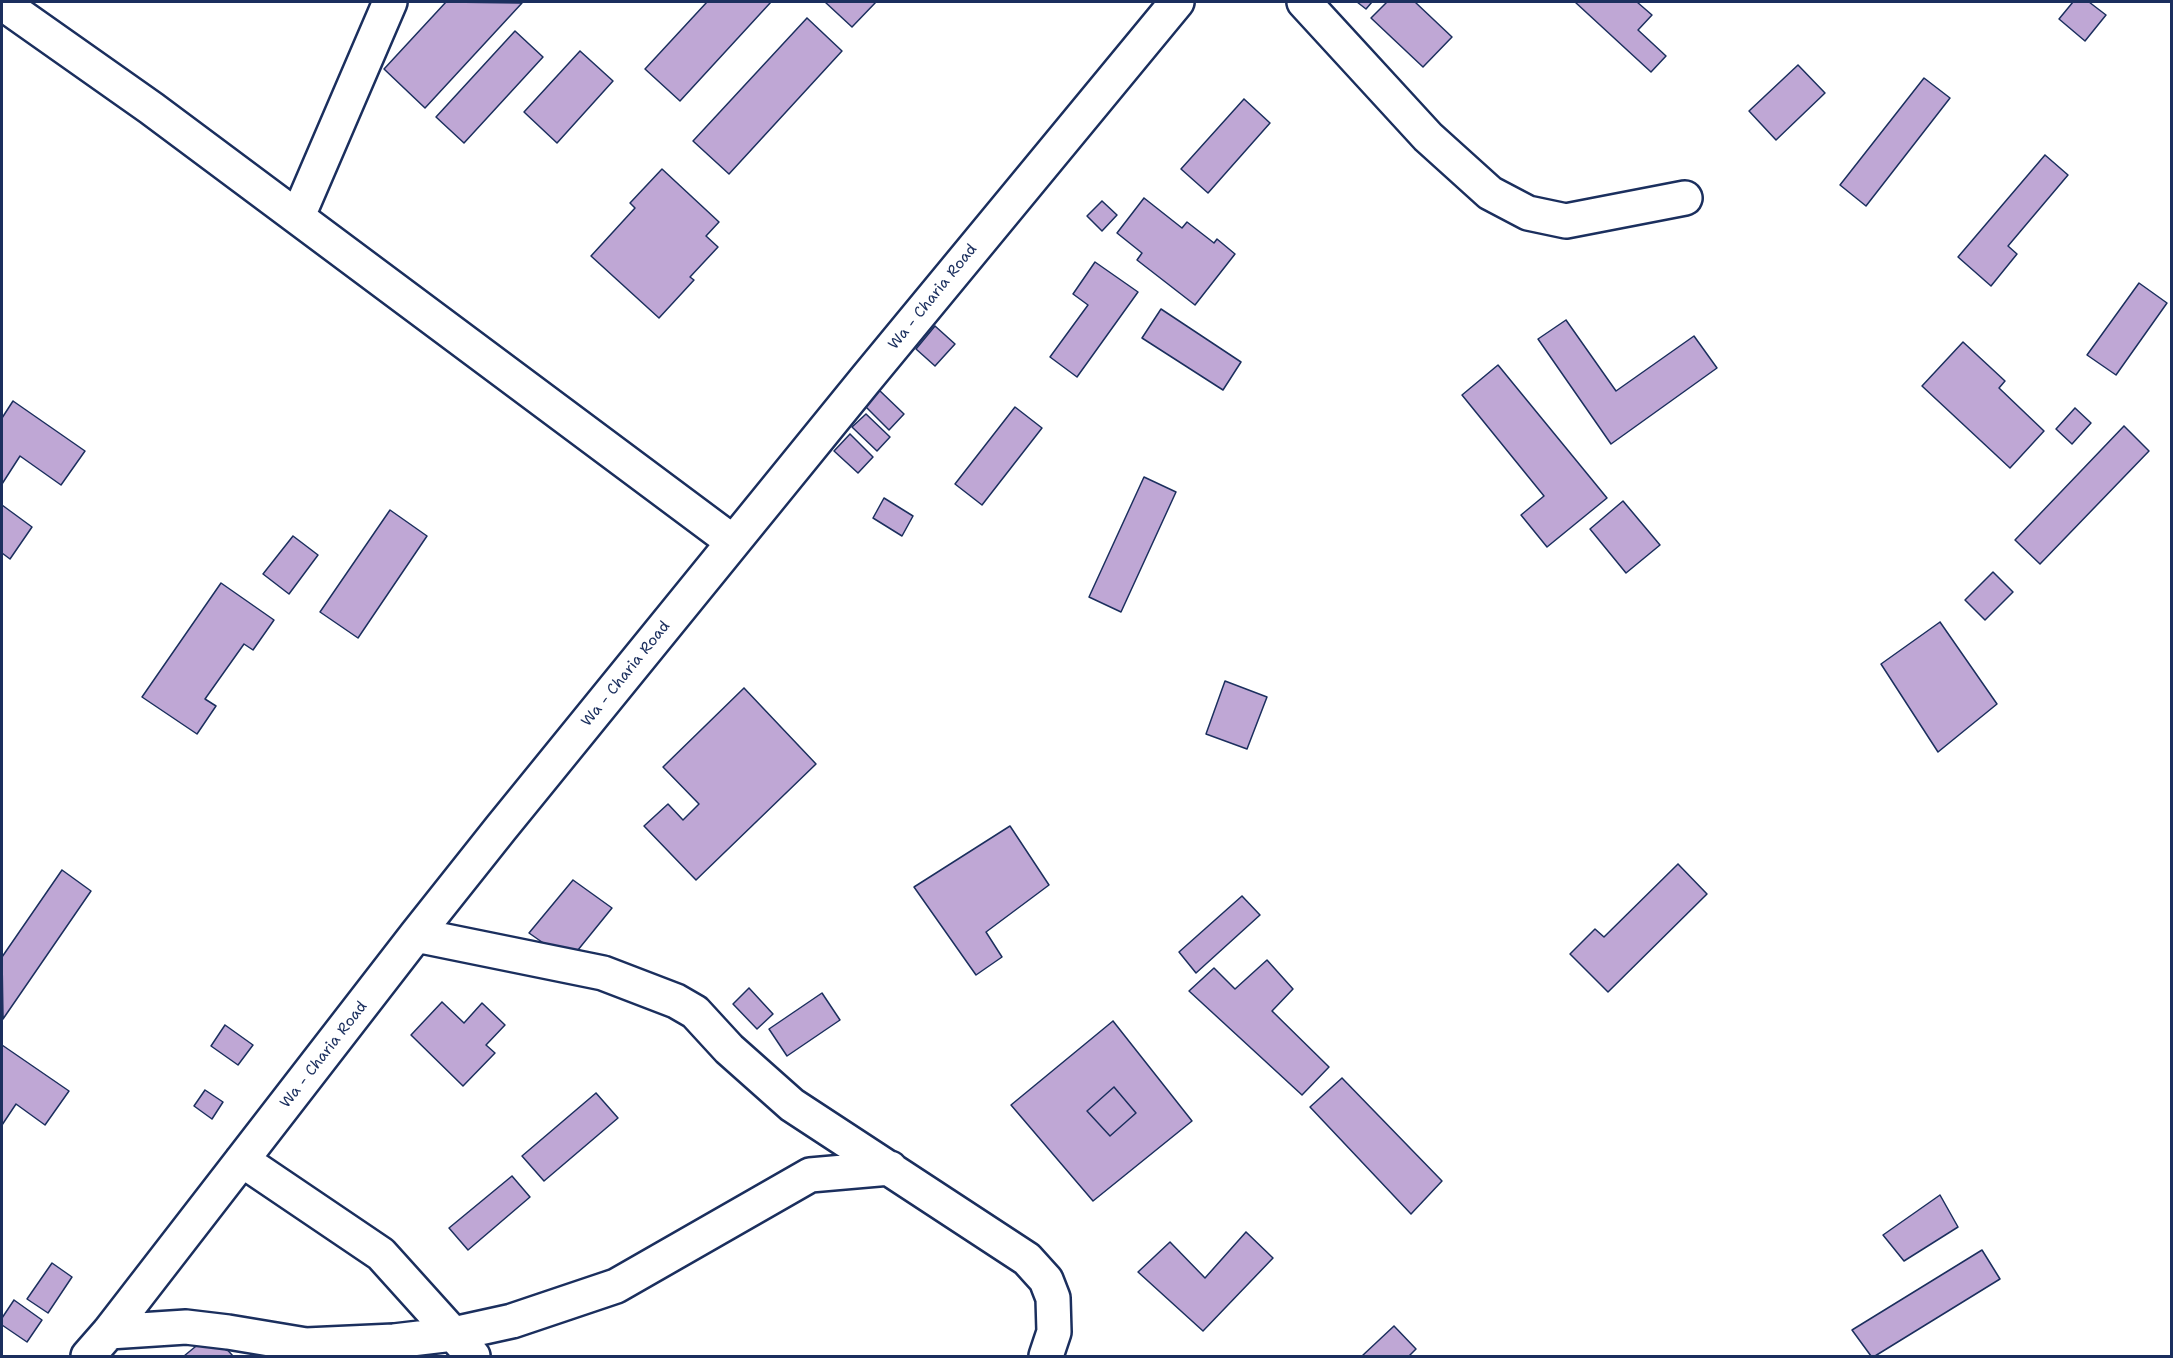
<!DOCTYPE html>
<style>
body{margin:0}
#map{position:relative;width:2173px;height:1358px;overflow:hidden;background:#fff;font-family:"Shantell Sans",sans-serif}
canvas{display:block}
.frame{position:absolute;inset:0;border:3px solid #1b2f5e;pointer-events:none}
</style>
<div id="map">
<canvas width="2173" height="1358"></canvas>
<div class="frame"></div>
</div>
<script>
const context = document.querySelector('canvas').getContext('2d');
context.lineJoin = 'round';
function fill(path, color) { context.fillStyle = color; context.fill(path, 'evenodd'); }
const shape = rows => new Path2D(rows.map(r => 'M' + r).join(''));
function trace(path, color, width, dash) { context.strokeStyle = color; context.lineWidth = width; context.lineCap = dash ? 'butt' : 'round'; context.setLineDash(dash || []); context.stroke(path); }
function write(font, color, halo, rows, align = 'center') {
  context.font = font + ' "Shantell Sans",sans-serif'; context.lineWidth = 4.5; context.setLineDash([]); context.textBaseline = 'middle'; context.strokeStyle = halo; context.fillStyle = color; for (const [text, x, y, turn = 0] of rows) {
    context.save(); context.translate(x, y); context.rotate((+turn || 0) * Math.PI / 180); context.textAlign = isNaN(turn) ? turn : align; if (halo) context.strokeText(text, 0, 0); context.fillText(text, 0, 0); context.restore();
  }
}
const building = shape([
 [446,2,522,3,425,108,384,69,446,2],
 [707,2,771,2,680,101,645,69,707,2],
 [825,2,876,2,852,27,825,2],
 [1357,2,1372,2,1366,9,1357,2],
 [1387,2,1415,2,1452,37,1423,67,1371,18,1387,2],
 [1575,2,1637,2,1652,15,1638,30,1666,56,1651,72,1575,2],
 [2073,2,2089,2,2106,15,2085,41,2059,19,2073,2],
 [807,18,842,51,729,174,693,141,807,18],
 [515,31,543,57,464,143,436,117,515,31],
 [580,51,613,81,557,143,524,112,580,51],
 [1798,65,1825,93,1776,140,1749,111,1798,65],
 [1924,78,1950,98,1866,206,1840,185,1924,78],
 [1244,99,1270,123,1208,193,1181,169,1244,99],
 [2045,155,2068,175,2008,246,2017,254,1991,286,1958,257,2045,155],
 [662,169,719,222,706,236,718,247,690,277,694,280,659,318,591,256,635,208,630,203,662,169],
 [1144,198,1182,228,1187,222,1214,243,1217,239,1235,254,1195,305,1137,260,1142,253,1117,233,1144,198],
 [1102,201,1117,215,1102,231,1087,216,1102,201],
 [1095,262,1138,292,1077,377,1050,357,1088,305,1073,294,1095,262],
 [2139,283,2167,303,2116,375,2087,355,2139,283],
 [1161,309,1241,362,1223,390,1142,338,1161,309],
 [1566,320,1616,391,1694,336,1717,368,1611,444,1538,339,1566,320],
 [935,326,955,344,935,366,916,349,935,326],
 [1963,342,2005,381,1999,388,2044,431,2010,468,1922,386,1963,342],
 [1498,365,1607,498,1547,547,1521,515,1544,496,1462,395,1498,365],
 [879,390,904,414,889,430,864,405,879,390],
 [13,401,85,451,61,485,20,456,2,484,2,418,13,401],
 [1015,407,1042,428,982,505,955,484,1015,407],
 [2075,408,2091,423,2072,444,2056,429,2075,408],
 [866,414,890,437,877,451,852,427,866,414],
 [2124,426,2149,451,2040,564,2015,540,2124,426],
 [850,434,873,457,858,473,834,451,850,434],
 [1144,477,1176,492,1121,612,1089,597,1144,477],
 [884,498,913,516,902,536,873,518,884,498],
 [1623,501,1660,545,1626,573,1590,529,1623,501],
 [2,505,32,527,10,559,2,553,2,505],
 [390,510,427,536,358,638,320,612,390,510],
 [293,536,318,555,289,594,263,574,293,536],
 [1993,572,2013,592,1985,620,1965,600,1993,572],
 [221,583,274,620,253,650,244,644,205,699,216,706,197,734,142,697,221,583],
 [1940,622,1997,704,1938,752,1881,664,1940,622],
 [1225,681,1267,697,1247,749,1206,734,1225,681],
 [744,688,816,764,696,880,644,826,668,804,683,820,699,804,663,767,744,688],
 [1010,826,1049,885,986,932,1002,957,976,975,914,887,1010,826],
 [1678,864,1707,894,1608,992,1570,954,1595,929,1604,937,1678,864],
 [62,870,91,891,3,1019,2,957,62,870],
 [573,880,612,908,569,961,529,933,573,880],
 [1242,896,1260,915,1196,973,1179,952,1242,896],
 [1267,960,1293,989,1272,1011,1329,1067,1302,1095,1189,991,1214,968,1235,989,1267,960],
 [749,988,773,1014,757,1029,733,1004,749,988],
 [822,993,840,1020,787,1056,769,1029,822,993],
 [442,1002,464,1023,482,1003,505,1025,486,1045,495,1053,463,1086,411,1035,442,1002],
 [1113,1021,1192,1121,1093,1201,1011,1105,1113,1021],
 [1114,1087,1136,1113,1110,1136,1087,1111,1114,1087],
 [225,1025,253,1045,238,1065,211,1046,225,1025],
 [2,1045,69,1091,45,1125,16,1104,2,1125,2,1045],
 [1342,1078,1442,1181,1411,1214,1310,1107,1342,1078],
 [1114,1087,1136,1113,1110,1136,1087,1111,1114,1087],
 [205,1090,223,1102,212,1119,194,1106,205,1090],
 [596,1093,618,1118,544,1181,522,1156,596,1093],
 [512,1176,530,1197,468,1250,449,1228,512,1176],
 [1940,1195,1958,1227,1904,1261,1883,1235,1940,1195],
 [1246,1232,1273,1258,1203,1331,1138,1272,1170,1242,1205,1278,1246,1232],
 [1982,1250,2000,1279,1875,1356,1871,1356,1852,1330,1982,1250],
 [52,1263,72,1277,48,1313,27,1299,52,1263],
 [14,1300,42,1320,27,1342,2,1325,2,1318,14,1300],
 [1394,1326,1416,1349,1409,1356,1362,1356,1394,1326],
 [212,1333,233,1356,184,1356,212,1333]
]);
const minor = shape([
 [1304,2,1428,137,1490,193,1528,213,1566,221,1685,198],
 [2,3,151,108,733,542],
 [298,216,390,2],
 [416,935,603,973,676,1001,695,1012,729,1049,792,1105,1027,1259,1046,1280,1053,1298,1054,1332,1046,1356],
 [242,1160,381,1254,473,1356],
 [109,1332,186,1327,228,1332,306,1345,394,1341,453,1334,512,1321,616,1286,810,1175,890,1168],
 [88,1356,109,1332,416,935,501,828,866,379,1177,2]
]);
const streetNames = [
 ["Wa - Charia Road",933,297,-51],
 ["Wa - Charia Road",626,674,-51],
 ["Wa - Charia Road",324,1055,-52]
];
fill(building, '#bfa7d5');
trace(building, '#1b2f5e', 1.5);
trace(minor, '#1b2f5e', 38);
trace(minor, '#fff', 33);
write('15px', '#1b2f5e', '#fff', streetNames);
</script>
